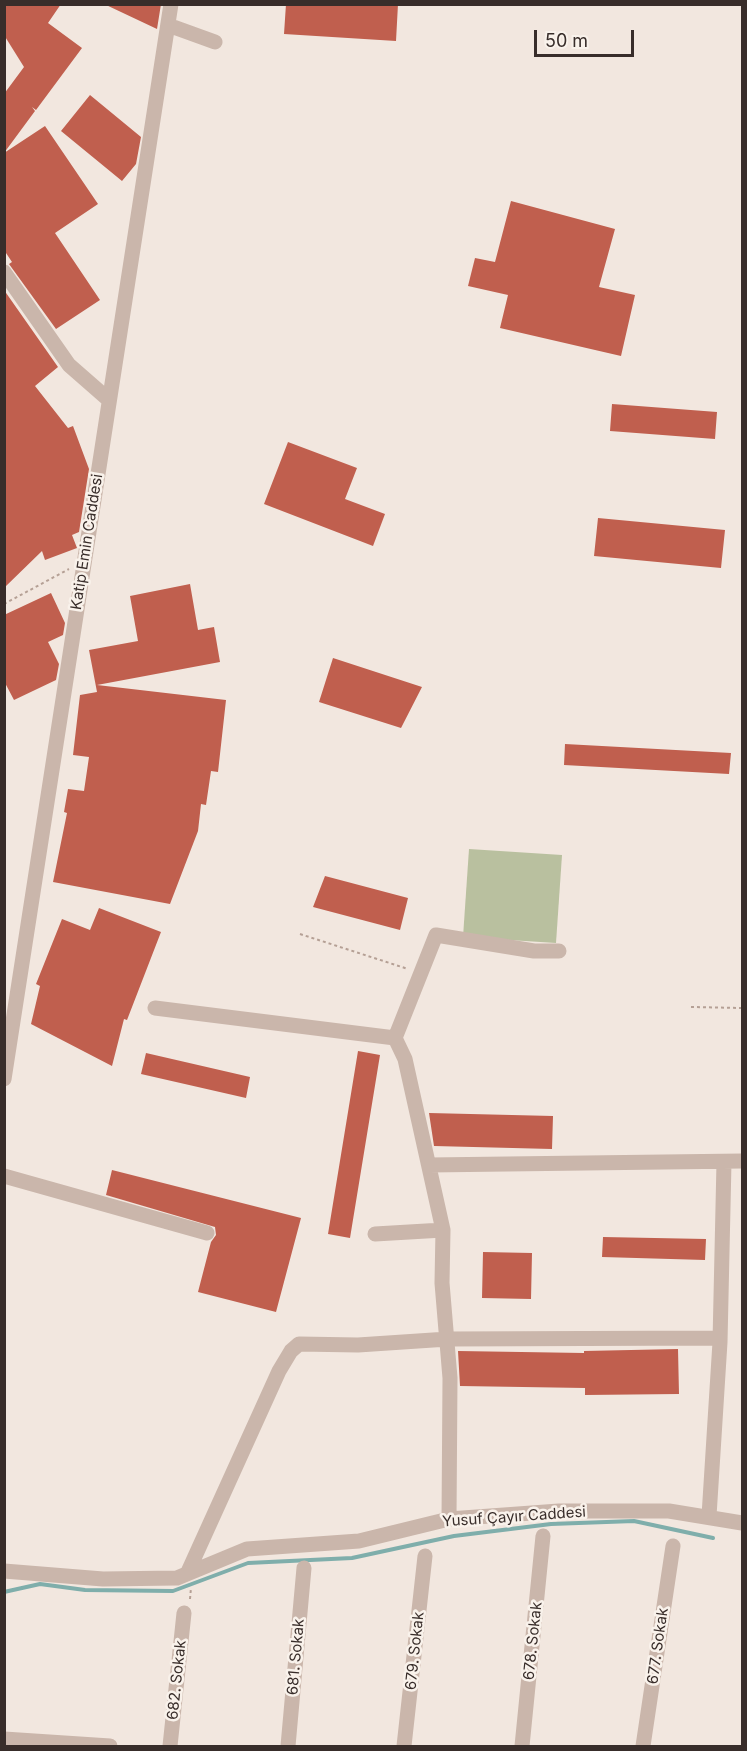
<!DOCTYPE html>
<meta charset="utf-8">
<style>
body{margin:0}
#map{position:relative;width:747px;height:1751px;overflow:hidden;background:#f2e7df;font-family:Inter,sans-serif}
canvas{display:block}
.frame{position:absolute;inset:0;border:6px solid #382d2a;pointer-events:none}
.scale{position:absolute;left:534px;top:30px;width:100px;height:27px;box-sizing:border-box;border:3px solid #382d2a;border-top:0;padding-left:8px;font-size:18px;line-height:21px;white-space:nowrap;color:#382d2a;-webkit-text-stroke:4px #f9f2eb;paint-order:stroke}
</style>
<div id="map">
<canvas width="747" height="1751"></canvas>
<div class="frame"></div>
<div class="scale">50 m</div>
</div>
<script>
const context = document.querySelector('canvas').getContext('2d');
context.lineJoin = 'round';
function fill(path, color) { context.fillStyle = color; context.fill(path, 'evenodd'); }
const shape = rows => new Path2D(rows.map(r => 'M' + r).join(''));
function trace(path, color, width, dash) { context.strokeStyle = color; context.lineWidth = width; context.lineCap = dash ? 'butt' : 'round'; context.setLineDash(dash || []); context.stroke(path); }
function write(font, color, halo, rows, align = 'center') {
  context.font = font + ' Inter,sans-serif'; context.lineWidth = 5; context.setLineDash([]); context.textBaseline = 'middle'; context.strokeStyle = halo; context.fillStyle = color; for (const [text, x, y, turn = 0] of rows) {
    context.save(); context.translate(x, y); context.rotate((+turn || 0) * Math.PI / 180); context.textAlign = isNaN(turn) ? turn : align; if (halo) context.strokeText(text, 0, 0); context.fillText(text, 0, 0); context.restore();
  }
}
const green = shape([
 [469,849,562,855,556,943,463,937]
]);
const stream = shape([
 [4,1592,40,1584,85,1590,173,1591,248,1563,352,1558,454,1536,551,1524,634,1521,713,1538]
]);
const building = shape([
 [4,4,61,4,48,23,82,48,36,110,32,107,35,111,4,153,4,94,24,67,4,35],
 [104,4,161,4,157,29],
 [286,4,398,4,396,41,284,34],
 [90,95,141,137,136,164,122,181,61,131],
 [45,126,98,204,55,233,100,300,56,329,9,264,12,262,4,250,4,153],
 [511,201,615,229,599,287,635,295,621,356,500,328,508,295,468,286,475,258,495,262],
 [4,290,58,367,35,386,68,428,73,426,89,469,79,532,72,535,77,548,45,560,42,551,4,588],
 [612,404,717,412,715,439,610,431],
 [288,442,357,468,345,499,385,514,373,546,264,504],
 [598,518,725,530,721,568,594,556],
 [190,584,198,630,214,627,220,662,97,685,226,700,218,772,211,771,206,805,201,804,198,831,170,904,53,882,67,813,64,812,68,789,84,791,89,757,73,755,80,695,97,692,89,650,138,641,130,596],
 [51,593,65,623,63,635,48,642,59,664,56,680,14,700,4,681,4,615],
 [333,658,422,687,401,728,319,702],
 [565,744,731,753,729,774,564,765],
 [325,876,408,898,400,930,313,907],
 [99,908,161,932,127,1020,124,1019,112,1066,31,1024,40,986,36,984,62,919,90,930],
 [358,1051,380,1055,350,1238,328,1234],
 [146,1053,250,1077,246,1098,141,1074],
 [429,1113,553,1116,552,1149,434,1146],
 [112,1170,301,1218,276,1312,198,1292,211,1242,216,1235,215,1227,106,1195],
 [603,1237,706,1239,705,1260,602,1257],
 [483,1252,532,1253,531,1299,482,1298],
 [678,1349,679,1394,585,1395,585,1388,460,1386,458,1351,584,1353,584,1351]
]);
const path = shape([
 [4,604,69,569],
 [300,934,408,969],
 [691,1007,742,1008],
 [190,1599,191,1588]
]);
const minor = shape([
 [168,25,215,42],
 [4,272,69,365,109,400],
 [155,1008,395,1038],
 [4,1079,171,4],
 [429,1165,742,1161],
 [4,1176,207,1233],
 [375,1234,443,1230],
 [709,1516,720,1342,724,1162],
 [449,1519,450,1378,442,1283,443,1230,405,1059,395,1038,436,935,534,951,559,951],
 [4,1571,103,1579,177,1578,247,1549,359,1541,449,1519,559,1511,669,1511,742,1523],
 [187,1574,279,1371,291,1351,299,1344,358,1345,448,1339,720,1338],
 [4,1739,110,1746],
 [170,1746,184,1613],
 [288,1746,304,1568],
 [404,1746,425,1556],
 [522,1746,543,1536],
 [643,1746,673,1546]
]);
const streetNames = [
 ["Katip Emin Caddesi",87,542,-81],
 ["Yusuf Çayır Caddesi",514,1517,-4],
 ["678. Sokak",533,1641,-84],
 ["677. Sokak",658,1646,-82],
 ["679. Sokak",415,1651,-84],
 ["681. Sokak",296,1657,-85],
 ["682. Sokak",177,1680,-84]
];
fill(green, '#b9c09f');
trace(stream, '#7faeab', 4);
fill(building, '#c05f4e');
trace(path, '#b5a095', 2, [3, 3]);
trace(minor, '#cab6ab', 15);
write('15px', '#382d2a', '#f9f2eb', streetNames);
</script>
